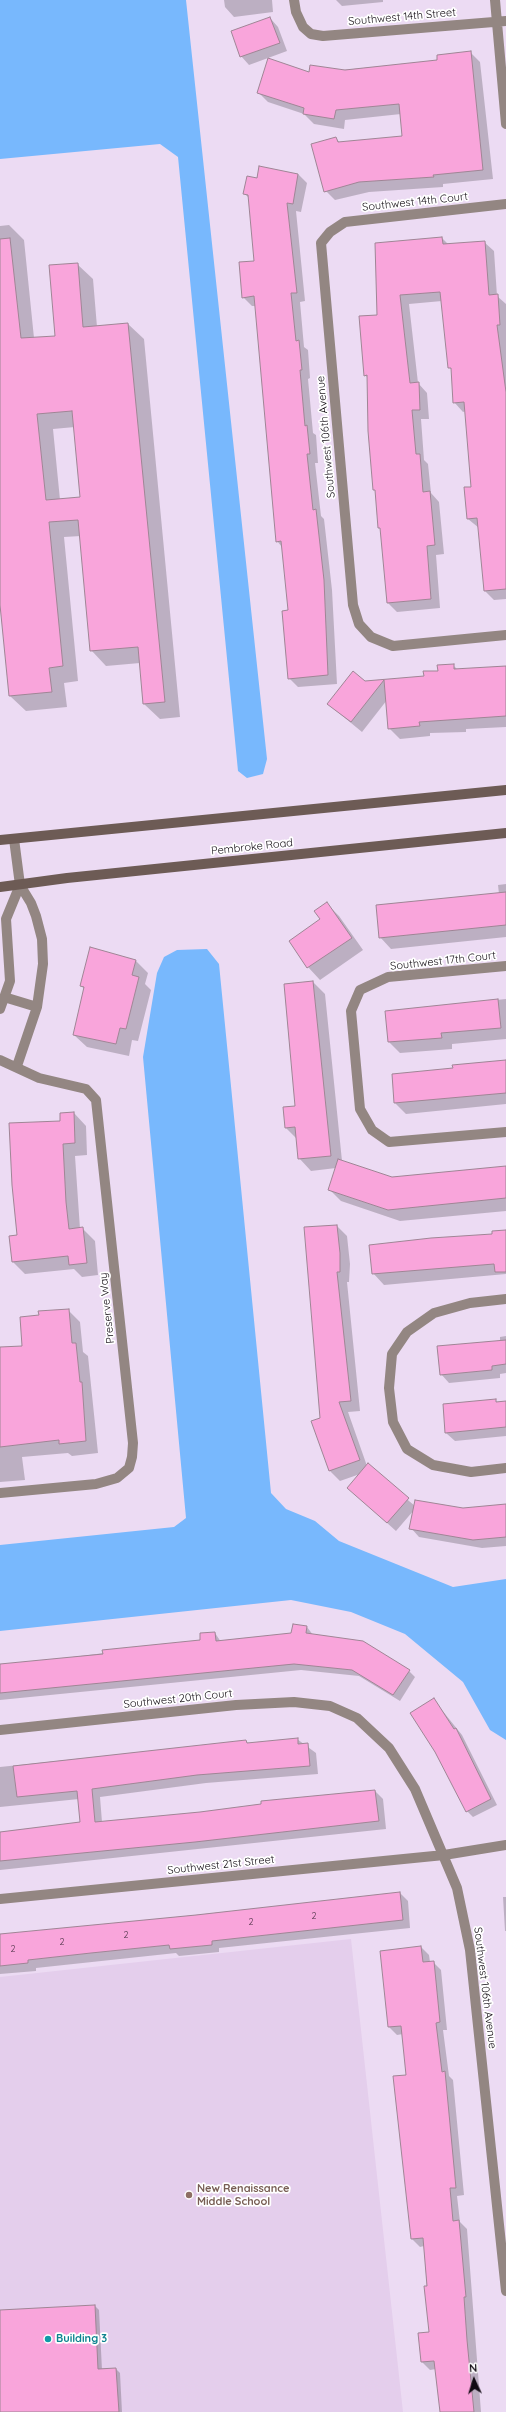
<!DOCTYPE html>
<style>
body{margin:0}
#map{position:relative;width:506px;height:2412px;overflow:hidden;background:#ecdbf3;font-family:Quicksand,sans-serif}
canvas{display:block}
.north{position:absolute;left:454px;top:2360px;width:40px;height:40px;-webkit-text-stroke:3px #fff;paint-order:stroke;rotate:356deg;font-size:11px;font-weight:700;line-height:16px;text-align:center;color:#100a12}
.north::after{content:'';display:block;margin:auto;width:14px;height:18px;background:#100a12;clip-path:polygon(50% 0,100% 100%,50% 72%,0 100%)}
</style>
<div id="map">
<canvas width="506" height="2412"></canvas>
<div class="north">N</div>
</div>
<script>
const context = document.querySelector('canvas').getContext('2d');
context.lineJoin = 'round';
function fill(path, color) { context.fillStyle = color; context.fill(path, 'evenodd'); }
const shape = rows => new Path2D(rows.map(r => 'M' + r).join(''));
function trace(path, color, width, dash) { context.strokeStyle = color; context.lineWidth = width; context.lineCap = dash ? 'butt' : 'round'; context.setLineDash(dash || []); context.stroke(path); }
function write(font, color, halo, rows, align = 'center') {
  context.font = font + ' Quicksand,sans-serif'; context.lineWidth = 3.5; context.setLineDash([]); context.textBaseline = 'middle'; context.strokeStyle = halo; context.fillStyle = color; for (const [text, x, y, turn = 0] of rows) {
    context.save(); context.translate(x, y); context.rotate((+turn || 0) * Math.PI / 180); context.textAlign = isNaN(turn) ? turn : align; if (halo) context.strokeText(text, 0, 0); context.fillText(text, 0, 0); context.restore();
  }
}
const built = shape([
 [351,1939,403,2412,0,2412,0,1977]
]);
const water = shape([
 [0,0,186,0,267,759,263,774,247,778,238,771,178,157,160,144,0,159],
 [207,949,219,964,271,1493,286,1509,315,1521,339,1541,453,1587,506,1579,506,1740,490,1730,463,1682,405,1634,351,1612,291,1600,0,1631,0,1545,174,1527,186,1518,143,1057,157,973,164,957,177,950]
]);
const shadow = shape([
 [224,0,272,0,273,12,234,17,225,7],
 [336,0,383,0,383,2,342,6],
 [270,18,278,27,287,51,249,65,241,56],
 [470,52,480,62,493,179,443,184,443,187,369,192,335,200,325,190,336,138,340,143,403,137,401,114,345,120,344,129,314,124,304,114,268,102,258,92,310,73,439,61],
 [260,167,298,174,307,183,301,212,296,211,305,301,300,302,304,347,308,350,310,378,308,379,313,433,316,435,318,463,315,463,321,516,324,519,332,590,337,684,298,687,289,678,289,611,282,547,277,541,256,306,252,306,243,297,255,262,249,198,244,193,257,179],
 [9,225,24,240,34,338,56,337,77,264,93,279,97,327,128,324,144,339,180,717,160,719,144,704,140,663,106,666,91,650,81,536,64,537,78,681,64,683,67,707,26,711,10,696,0,595,0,226],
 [75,427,81,498,60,500,53,429],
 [442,238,449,245,484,242,494,251,497,296,506,304,506,599,494,600,485,591,479,528,468,519,472,487,466,411,463,412,454,402,452,370,449,367,442,301,409,304,418,383,427,393,429,419,421,419,424,460,428,464,431,493,439,502,444,554,436,555,440,608,397,612,388,603,381,529,376,492,374,489,368,378,365,375,378,316],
 [453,665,458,670,506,666,506,727,466,729,466,732,430,733,430,736,400,739,389,728,387,700,362,732,328,704,365,682,425,677],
 [506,884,506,937,391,949,380,937,499,894,498,885],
 [327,904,339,916,363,950,320,980,308,967,290,941,321,919],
 [91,948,136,961,148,973,145,984,151,990,138,1041,132,1040,129,1056,87,1047,74,1035,84,989,81,985],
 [313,982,325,994,342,1161,392,1178,506,1167,506,1211,400,1221,341,1201,329,1189,336,1168,311,1171,299,1158,297,1139,286,1128,296,1107],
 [506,999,506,1039,452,1044,452,1049,400,1053,389,1042,387,1011],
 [506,1061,506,1104,406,1114,395,1103,393,1075,454,1069],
 [74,1113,86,1126,87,1155,75,1156,80,1229,82,1228,95,1241,98,1275,82,1277,74,1269,25,1274,13,1262,18,1236],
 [337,1226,347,1236,350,1264,349,1282,347,1282,360,1411,348,1412,367,1466,415,1506,463,1509,506,1505,506,1546,482,1548,419,1537,411,1528,414,1510,396,1531,357,1496,360,1474,340,1481,330,1471,312,1422,321,1418],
 [506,1231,506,1274,384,1285,373,1273],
 [68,1310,80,1322,83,1352,88,1356,98,1453,72,1456,68,1453,22,1457,25,1480,0,1482,0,1387,40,1316],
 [506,1336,506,1373,500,1374,500,1378,449,1383,441,1374,500,1341,500,1337],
 [495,1400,498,1403,506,1402,506,1436,455,1441,446,1433,444,1405],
 [307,1627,313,1635,409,1671,415,1677,400,1701,359,1676,301,1670,0,1700,0,1666,201,1641,215,1633,221,1642,292,1634],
 [433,1699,462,1735,497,1805,473,1817,467,1811],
 [297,1739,316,1753,318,1774,206,1783,100,1797,102,1822,200,1813,375,1791,383,1799,386,1829,0,1870,0,1832,81,1823,79,1799,0,1807,0,1767,246,1741,248,1744],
 [400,1893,408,1901,410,1928,219,1948,219,1952,179,1956,176,1953,36,1968,36,1971,0,1974,0,1936],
 [503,1897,506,1897,506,1931,505,1931],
 [421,1947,429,1955,430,1962,433,1962,441,1970,447,2030,443,2030,449,2076,453,2080,464,2195,457,2196,460,2222,467,2229,481,2412,441,2412,436,2369,430,2370,422,2362,430,2333,424,2246,420,2247,412,2239,407,2076,403,2034,397,2035,389,2027],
 [95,2306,99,2310,102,2370,116,2369,120,2373,122,2412,0,2412,0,2311]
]);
const building = shape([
 [270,17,280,43,240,57,231,31,270,17],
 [471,51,483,170,433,175,434,177,359,182,324,192,311,144,336,137,338,142,402,136,399,104,336,110,334,119,303,114,304,108,257,93,268,58,309,72,310,65,345,70,437,60,437,55,471,51],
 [259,166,298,174,293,204,287,203,297,293,291,293,296,341,299,340,302,370,300,370,305,426,307,425,310,454,307,454,313,510,316,509,324,580,328,675,288,679,282,611,288,610,281,541,276,542,254,296,242,298,239,262,254,261,248,195,243,194,247,176,257,178,259,166],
 [442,237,443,244,485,241,489,295,498,294,500,325,497,325,506,392,506,589,484,591,477,518,467,519,464,487,471,487,464,402,453,403,451,368,448,368,440,292,400,295,410,383,419,382,420,410,412,410,416,454,420,454,423,492,430,491,435,545,427,546,431,599,387,603,380,528,378,528,375,490,373,490,368,431,367,375,364,376,359,316,377,315,375,243,442,237],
 [10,238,21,338,55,336,49,265,78,263,83,327,128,323,165,702,143,704,138,647,90,651,78,520,49,522,63,666,49,668,52,692,9,696,0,605,0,239,10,238],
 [72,411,80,497,46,500,37,414,72,411],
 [454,664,454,669,506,666,506,716,419,722,420,726,388,729,384,680,351,722,327,704,353,671,365,681,424,676,423,671,438,671,437,665,454,664],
 [506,892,506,925,379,938,376,905,506,892],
 [327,902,352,938,307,968,289,941,320,919,314,911,327,902],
 [90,947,136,960,132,975,139,977,126,1029,120,1028,116,1044,73,1035,84,987,80,986,90,947],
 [313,981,331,1156,298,1159,295,1127,285,1128,283,1107,295,1106,284,984,313,981],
 [498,999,501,1028,441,1033,442,1038,388,1042,385,1011,498,999],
 [506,1060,506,1093,394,1103,392,1074,453,1068,452,1065,506,1060],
 [74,1112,75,1143,63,1144,66,1202,69,1229,83,1227,87,1263,69,1265,68,1256,12,1262,9,1236,17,1235,12,1185,9,1123,60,1121,60,1113,74,1112],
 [338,1159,392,1177,506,1166,506,1198,388,1210,328,1190,338,1159],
 [337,1225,340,1253,340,1272,337,1272,351,1401,339,1402,360,1460,329,1471,311,1421,320,1418,304,1227,337,1225],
 [506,1230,506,1272,495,1272,494,1264,372,1274,369,1245,431,1238,492,1234,492,1231,506,1230],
 [69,1309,72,1343,76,1343,80,1382,82,1382,86,1441,59,1444,59,1440,0,1447,0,1347,22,1346,20,1317,39,1315,38,1311,69,1309],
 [506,1340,506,1364,492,1366,492,1370,440,1375,437,1346,506,1340],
 [496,1399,496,1402,506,1401,506,1427,445,1433,443,1404,496,1399],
 [368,1463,409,1498,387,1523,347,1488,368,1463],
 [415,1500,463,1508,506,1504,506,1537,473,1540,409,1529,415,1500],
 [293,1624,307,1626,306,1633,363,1641,410,1670,393,1695,352,1670,294,1664,0,1693,0,1664,103,1654,102,1650,200,1640,200,1633,215,1632,216,1641,291,1633,293,1624],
 [434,1698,454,1729,456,1728,491,1799,466,1812,435,1752,410,1713,434,1698],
 [298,1738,298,1744,308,1743,310,1766,197,1775,92,1789,95,1822,200,1812,261,1804,261,1801,375,1790,379,1821,195,1842,0,1861,0,1832,80,1822,77,1791,17,1797,13,1766,246,1740,247,1743,298,1738],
 [400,1892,403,1920,212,1941,212,1945,170,1949,169,1945,91,1953,28,1960,28,1963,0,1966,0,1934,196,1915,400,1892],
 [421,1946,423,1962,434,1961,440,2022,436,2023,442,2072,445,2071,456,2188,450,2188,453,2221,459,2220,466,2297,464,2297,467,2340,474,2412,440,2412,434,2361,421,2362,418,2333,429,2332,424,2286,427,2286,423,2238,411,2239,393,2076,406,2075,401,2026,388,2027,380,1951,421,1946],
 [95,2305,98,2369,116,2368,119,2412,0,2412,0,2310,95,2305]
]);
const street = shape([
 [294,0,296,12,303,27,311,34,323,36,506,21],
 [495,0,506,124],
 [506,204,345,222,330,232,321,243,353,605,359,624,371,637,393,646,506,635],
 [14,839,20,885,31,903,36,916,42,939,43,964,37,1007,17,1066],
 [506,966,388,977,360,990,351,1011,360,1109,372,1130,389,1142,506,1132],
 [4,997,37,1007],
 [0,1009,10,981,6,919,20,885],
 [0,1060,39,1078,86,1089,96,1100,133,1443,132,1457,129,1468,117,1478,96,1484,0,1493],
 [506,1299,470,1303,434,1313,407,1332,392,1354,389,1388,393,1422,407,1449,433,1465,471,1472,506,1468],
 [0,1730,236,1705,294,1702,330,1706,357,1718,389,1748,415,1789,457,1888,470,1950,506,2291],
 [0,1899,444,1855,506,1845]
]);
const secondary = shape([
 [0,840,506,790],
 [0,887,67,878,506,833]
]);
const markers = [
 [189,2195,4,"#8d6e63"],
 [48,2339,4,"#0f9aa8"]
];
const numberNames = [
 ["2",314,1916],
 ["2",251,1922],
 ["2",126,1935],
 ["2",62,1942],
 ["2",13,1949]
];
const streetNames = [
 ["Southwest 14th Street",402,17,-5],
 ["Southwest 14th Court",415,202,-6],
 ["Southwest 106th Avenue",326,437,-95],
 ["Pembroke Road",252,847,-6],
 ["Southwest 17th Court",443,961,-6],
 ["Preserve Way",107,1308,-96],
 ["Southwest 20th Court",178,1699,-6],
 ["Southwest 21st Street",221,1865,-6],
 ["Southwest 106th Avenue",485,1988,83]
];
const educationNames = [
 ["New Renaissance",197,2189],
 ["Middle School",197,2202]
];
const cultureNames = [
 ["Building 3",56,2339]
];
fill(built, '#e4ceec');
fill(water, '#78b8fd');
fill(shadow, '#0003');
fill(building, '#f9a5db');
trace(building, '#9f8595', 1);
trace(street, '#938682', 10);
trace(secondary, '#6d5b55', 10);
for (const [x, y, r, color] of markers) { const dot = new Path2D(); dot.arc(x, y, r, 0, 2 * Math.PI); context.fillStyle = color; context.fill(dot); trace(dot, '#fff', 1.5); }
write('9px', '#4a3144', null, numberNames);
write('11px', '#100a12', '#fff', streetNames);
write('bold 11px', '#785e54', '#fff', educationNames, 'left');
write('bold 11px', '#0d838f', '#fff', cultureNames, 'left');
</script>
